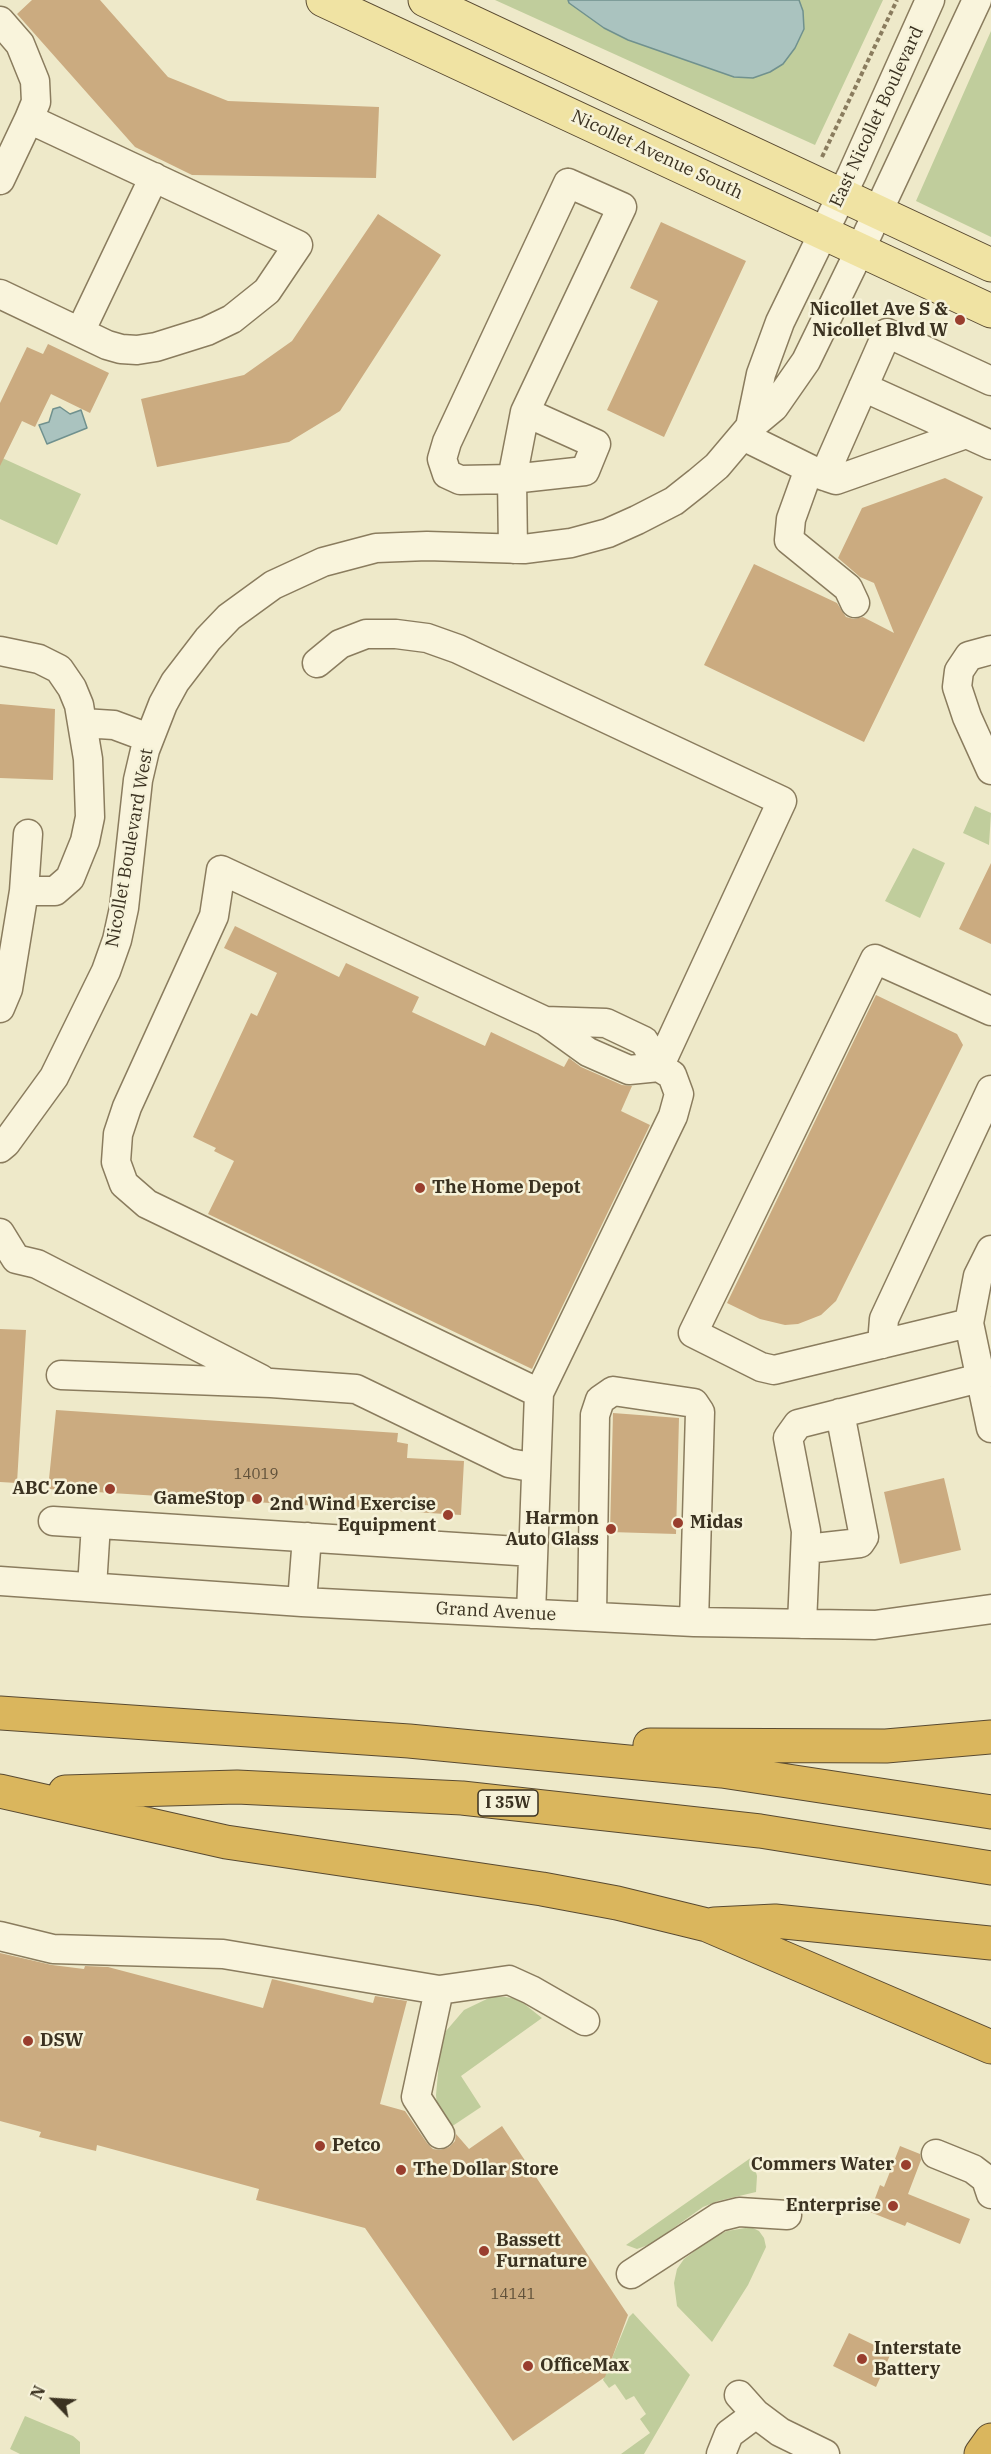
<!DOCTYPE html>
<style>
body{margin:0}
#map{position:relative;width:991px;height:2454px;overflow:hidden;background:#eee9c9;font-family:"IBM Plex Serif",serif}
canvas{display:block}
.north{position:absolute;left:24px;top:2370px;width:60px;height:60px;-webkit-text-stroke:4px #f6f2d9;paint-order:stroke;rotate:295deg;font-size:16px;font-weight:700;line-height:24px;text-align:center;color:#3b3221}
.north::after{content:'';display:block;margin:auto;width:21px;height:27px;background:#3b3221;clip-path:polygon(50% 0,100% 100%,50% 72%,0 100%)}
</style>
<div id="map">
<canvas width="991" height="2454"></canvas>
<div class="north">N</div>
</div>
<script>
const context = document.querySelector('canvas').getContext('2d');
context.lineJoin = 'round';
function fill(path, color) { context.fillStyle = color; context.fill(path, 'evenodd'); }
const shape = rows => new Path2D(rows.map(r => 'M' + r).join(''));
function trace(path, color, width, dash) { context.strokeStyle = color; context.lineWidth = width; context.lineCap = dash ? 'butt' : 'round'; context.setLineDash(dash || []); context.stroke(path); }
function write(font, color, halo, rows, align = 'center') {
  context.font = font + ' "IBM Plex Serif",serif'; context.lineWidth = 5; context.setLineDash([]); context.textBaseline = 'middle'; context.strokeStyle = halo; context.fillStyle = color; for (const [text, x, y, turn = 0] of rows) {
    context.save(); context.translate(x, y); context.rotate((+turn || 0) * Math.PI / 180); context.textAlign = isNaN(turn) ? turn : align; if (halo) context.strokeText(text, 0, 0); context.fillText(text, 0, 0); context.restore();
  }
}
const green = shape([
 [495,0,883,0,815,145],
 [991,31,991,237,916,201],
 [0,457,81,494,57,545,0,519],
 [975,806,991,813,989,845,963,833],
 [913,848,945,863,920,918,885,901],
 [491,1997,505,1997,518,1999,542,2018,461,2076,481,2107,451,2127,437,2106,436,2095,440,2051,446,2031,464,2010],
 [752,2157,757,2176,756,2192,718,2201,703,2207,651,2244,637,2249,626,2245],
 [751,2227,759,2231,764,2238,766,2247,748,2285,712,2342,677,2306,674,2283,677,2269,684,2259,712,2238,727,2231],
 [633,2313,690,2375,644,2454,621,2454,650,2433,640,2419,646,2414,634,2396,626,2400,615,2384,609,2388,603,2380,629,2317],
 [25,2416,73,2436,80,2442,80,2454,20,2454,10,2449]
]);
const water = shape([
 [568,0,799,0,803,11,804,29,795,48,783,64,770,72,753,78,734,77,628,40,604,28,569,3,568,0],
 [60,407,70,414,81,410,87,428,47,444,39,425,49,422,53,409,60,407]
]);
const building = shape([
 [32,0,100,0,168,77,228,101,379,107,376,178,192,175,135,147,17,14],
 [378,214,441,255,340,411,289,442,157,467,141,399,244,375,292,341],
 [661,222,746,261,664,437,607,410,658,301,630,288],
 [48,344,109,373,90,413,51,394,35,427,22,421,0,466,0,403,27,347,43,354],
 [945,478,983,497,864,742,704,665,754,564,837,603,846,617,854,619,863,617,894,633,874,583,860,577,838,558,862,508],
 [0,704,55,709,53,780,0,778],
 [991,863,991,944,959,929],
 [235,926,339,977,346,963,419,997,412,1012,485,1046,491,1032,564,1067,569,1058,581,1067,622,1085,632,1086,621,1111,650,1125,532,1369,208,1214,234,1161,214,1151,216,1148,193,1137,251,1013,257,1016,277,973,224,948],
 [876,995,957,1034,963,1045,836,1301,821,1315,798,1324,785,1325,760,1319,727,1303],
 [0,1329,26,1330,17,1483,0,1482],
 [56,1410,398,1433,397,1442,408,1444,407,1458,464,1461,461,1515,48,1489],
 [613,1413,679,1418,676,1534,610,1532],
 [944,1478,961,1550,900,1564,884,1492],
 [0,1953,52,1965,84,1969,85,1966,108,1967,263,2008,272,1979,373,2003,375,1996,407,2001,380,2104,405,2111,427,2143,433,2149,440,2150,449,2147,455,2141,456,2134,469,2149,502,2126,628,2315,605,2377,513,2441,365,2228,256,2200,259,2189,97,2145,96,2151,39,2137,41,2132,0,2121],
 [900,2146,920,2154,921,2160,908,2194,970,2219,960,2244,907,2222,905,2226,870,2212,880,2185,884,2187],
 [849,2333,891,2353,876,2387,833,2366]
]);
const path = shape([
 [822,157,897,0]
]);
const minor = shape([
 [0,21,20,44,35,81,36,102,29,119],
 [0,180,29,119,298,245,267,291,232,319,207,331,156,347,137,350,121,349,107,345,0,294],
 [568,183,622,207,525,412,596,444,585,471,512,479,460,480,447,474,442,459,447,442,568,183],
 [80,332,154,177],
 [863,387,991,445],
 [750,427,761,374,780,322,852,174,930,0],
 [743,436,824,476,887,333,991,381],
 [809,469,791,519,789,540,848,588,855,603],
 [824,476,836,480,966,434],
 [513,549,512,479,525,412],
 [991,650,969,656,959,671,957,687,967,717,991,770],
 [0,651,39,659,59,669,72,688,79,705,88,759,90,817,85,841,70,878,55,891,24,891],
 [317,663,340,644,366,634,396,634,427,638,458,649,782,801,659,1067,672,1075,679,1094,673,1116,539,1393,531,1614],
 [83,723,114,725,149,738],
 [0,1008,8,989,24,891,28,834],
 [0,1148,6,1143,54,1077,106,971,117,940,124,908,138,780,145,750,163,704,175,682,208,639,229,617,273,585,323,562,376,548,427,546,524,549,571,543,608,533,637,520,674,501,698,482,717,466,750,427,774,407,806,361,860,250,977,0],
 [0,1233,16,1259,37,1264,261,1379],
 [991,1250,978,1276,969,1323,991,1428],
 [969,1323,774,1370,761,1367,693,1333,875,959,991,1011],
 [882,1344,884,1319,991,1090],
 [61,1375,271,1383,356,1389,509,1463,536,1468],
 [539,1393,147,1204,124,1184,116,1162,118,1134,127,1107,214,916,221,870,545,1021,606,1023,644,1041,659,1067,629,1070,588,1052,545,1021],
 [53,1521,533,1552],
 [806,1549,860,1543,864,1537,840,1413],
 [0,1581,302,1602,694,1622,875,1625,991,1609],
 [92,1587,96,1524],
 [302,1602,307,1537],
 [592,1616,595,1415,600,1400,613,1391,694,1403,700,1412,694,1622],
 [802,1624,806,1531,788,1438,798,1424,980,1378],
 [0,1936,53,1949,223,1954,439,1990,509,1980,531,1990,585,2021],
 [439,1990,416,2097,440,2134],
 [936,2154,973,2169,986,2179,991,2194],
 [631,2274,719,2217,739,2212,787,2215],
 [739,2395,756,2414,780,2432,825,2454],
 [721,2454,729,2434,756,2414]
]);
const major = shape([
 [323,0,991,311],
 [425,0,991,265]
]);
const highway = shape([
 [0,1713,409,1741,722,1771,991,1812],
 [650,1745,886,1746,991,1737],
 [0,1791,226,1842,542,1889,617,1903,707,1925,991,2047],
 [65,1792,237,1787,462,1798,760,1831,991,1868],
 [714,1924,775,1921,991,1943],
 [981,2454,991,2440]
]);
const markers = [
 [960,320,6,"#993e2e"],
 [420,1188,6,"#993e2e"],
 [110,1489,6,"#993e2e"],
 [257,1499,6,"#993e2e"],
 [448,1515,6,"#993e2e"],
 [678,1523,6,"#993e2e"],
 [611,1529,6,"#993e2e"],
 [28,2041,6,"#993e2e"],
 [320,2146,6,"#993e2e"],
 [906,2165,6,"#993e2e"],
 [401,2170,6,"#993e2e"],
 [893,2206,6,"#993e2e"],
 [484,2251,6,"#993e2e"],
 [862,2359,6,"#993e2e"],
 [528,2366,6,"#993e2e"]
];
const numberNames = [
 ["14019",256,1475],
 ["14141",513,2295]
];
const shields = [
 [508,1803,60]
];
const shieldNames = [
 ["I 35W",508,1803]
];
const streetNames = [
 ["East Nicollet Boulevard",877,117,-65],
 ["Nicollet Avenue South",657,155,25],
 ["Nicollet Boulevard West",130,848,-80],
 ["Grand Avenue",496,1612,3]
];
const poiNames = [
 ["Nicollet Ave S &",948,310,"right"],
 ["Nicollet Blvd W",948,331,"right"],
 ["The Home Depot",432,1188],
 ["ABC Zone",98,1489,"right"],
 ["GameStop",245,1499,"right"],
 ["2nd Wind Exercise",436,1505,"right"],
 ["Equipment",436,1526,"right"],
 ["Harmon",599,1519,"right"],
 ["Auto Glass",599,1540,"right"],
 ["Midas",690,1523],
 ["DSW",40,2041],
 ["Petco",332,2146],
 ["Commers Water",894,2165,"right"],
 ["The Dollar Store",413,2170],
 ["Enterprise",881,2206,"right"],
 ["Bassett",496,2241],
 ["Furnature",496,2262],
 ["Interstate",874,2349],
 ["Battery",874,2370],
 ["OfficeMax",540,2366]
];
fill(green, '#c0cd9c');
fill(water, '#aac3bf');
trace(water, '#70918e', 1.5);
fill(building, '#cbab80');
trace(minor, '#8a7c5e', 31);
trace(major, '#594a31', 35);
trace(highway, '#594a31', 35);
trace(path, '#8a7c5e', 4, [4.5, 3]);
trace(minor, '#f9f4dc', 28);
trace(major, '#f0e3a3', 33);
trace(highway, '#dab65d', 33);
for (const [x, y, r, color] of markers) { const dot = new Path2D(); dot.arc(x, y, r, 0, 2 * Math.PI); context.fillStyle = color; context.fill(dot); trace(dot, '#f6f2d9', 2); }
write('15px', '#5f5039', null, numberNames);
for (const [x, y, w] of shields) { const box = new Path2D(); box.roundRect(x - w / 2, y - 13, w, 26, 4.5); context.fillStyle = '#f6f2d9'; context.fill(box); trace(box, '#3b3221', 1.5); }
write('bold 16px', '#3b3221', null, shieldNames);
write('18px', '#3b3221', '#f6f2d9', streetNames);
write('bold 18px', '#3b3221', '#f6f2d9', poiNames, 'left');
</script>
